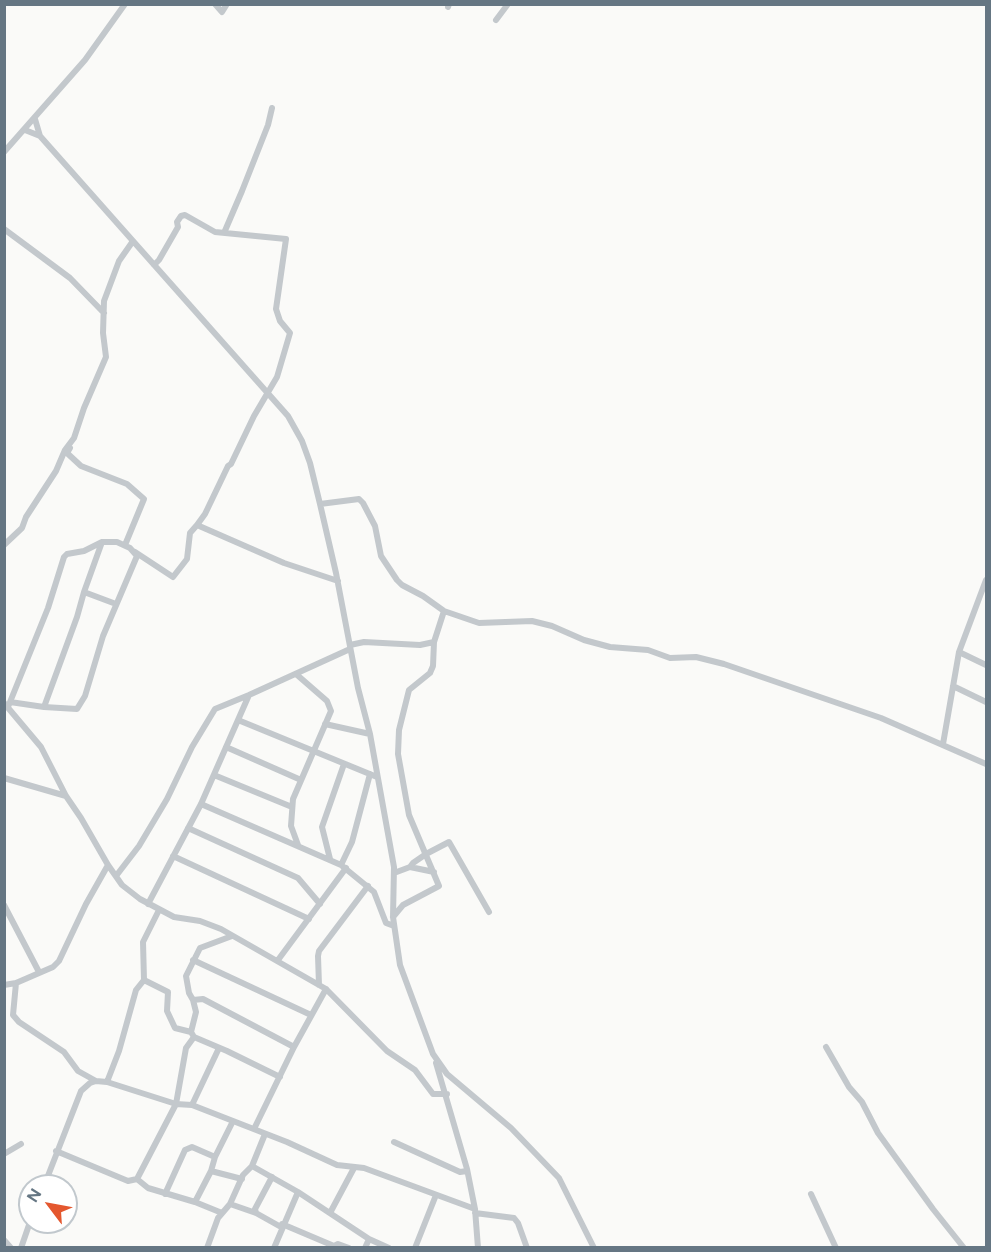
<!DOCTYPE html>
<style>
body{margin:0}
#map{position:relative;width:991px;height:1252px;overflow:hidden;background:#fafaf8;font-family:Figtree,sans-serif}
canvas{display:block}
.frame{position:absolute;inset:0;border:6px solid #657683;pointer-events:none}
.north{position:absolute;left:18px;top:1174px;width:60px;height:60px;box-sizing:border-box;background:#fff;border:2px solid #c1c8cd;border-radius:50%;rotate:302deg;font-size:16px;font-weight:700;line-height:24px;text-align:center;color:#657683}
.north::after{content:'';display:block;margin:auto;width:21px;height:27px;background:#e4572e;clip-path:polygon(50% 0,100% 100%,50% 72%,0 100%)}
</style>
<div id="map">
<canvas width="991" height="1252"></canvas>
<div class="frame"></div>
<div class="north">N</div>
</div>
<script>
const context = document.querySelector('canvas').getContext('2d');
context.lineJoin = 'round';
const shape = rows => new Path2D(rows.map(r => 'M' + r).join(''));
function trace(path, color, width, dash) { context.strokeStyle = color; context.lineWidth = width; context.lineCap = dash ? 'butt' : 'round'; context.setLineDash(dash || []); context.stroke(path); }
const minor = shape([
 [215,4,222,12,227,4],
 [448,7,449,4],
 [496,20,508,4],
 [35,119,40,136,288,416,302,441,310,463,320,504,336,573,358,688,370,734,394,867,393,917,400,965,433,1054,447,1074,511,1128,559,1178,594,1248],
 [25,130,40,136],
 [4,152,85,60,125,4],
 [4,229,70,278,104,313],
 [224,233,242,191,268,125,272,108],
 [154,265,159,260,178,227,177,222,181,216,185,215,215,232,286,239,276,309,280,321,290,333,277,377,254,416,231,464,228,466,205,514,197,525],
 [70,448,67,453,81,466,127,484,144,499,125,545],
 [320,504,359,499,363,503,375,526,381,556,397,580,402,585,423,596,444,611,479,623,532,621,552,626,584,640,610,647,648,650,670,658,696,657,724,664,881,718,986,764],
 [4,545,22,528,26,517,56,471,65,450,74,438,84,408,106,357,103,333,104,301,119,261,133,241],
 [135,552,173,577,187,559,190,533,197,525,284,563,338,581],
 [84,592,116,604],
 [350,645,364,642,420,645,434,642],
 [959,652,986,665],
 [296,674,327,701,331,711,293,799,291,826,298,845],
 [953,686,986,702],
 [4,703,41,747,66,796,81,818,108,865,122,885,140,899,174,917,200,921,221,929,326,989,387,1051,415,1070,433,1094,447,1094],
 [8,707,48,608,64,557,67,554,84,551,102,542,117,542,130,548,137,556,103,636,85,696,77,709,44,707,10,702],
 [44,707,77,617,84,592,102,542],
 [238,720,377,777],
 [325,724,370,734],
 [943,744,959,652,986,580],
 [226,747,301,780],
 [214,775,292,807],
 [4,778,66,796],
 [201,804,341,865,374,892,386,923,394,926],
 [188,828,298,878,320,904],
 [173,856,309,919],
 [330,859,322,827,344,764],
 [341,865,352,842,370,774],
 [410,867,434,872],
 [394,873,410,867,413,863,426,854,449,842,489,912],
 [116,876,139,846,167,799,192,747,215,709,249,695,350,649],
 [148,904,201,804,249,695],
 [4,905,39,972],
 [393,917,403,905,439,886,409,815,398,754,399,730,409,690,430,673,433,666,434,642,444,611],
 [193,960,311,1015],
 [278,960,346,868],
 [144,980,168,992,167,1011,175,1028,191,1032],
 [16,983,13,1015,19,1022,64,1052,78,1071,96,1081],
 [4,985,16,983,53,967,59,961,86,904,108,865],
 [319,985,318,956,319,951,368,886],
 [193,1000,203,999,294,1047],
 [194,1037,227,1051,280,1077],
 [826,1047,849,1087,862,1102,878,1133,933,1209,964,1248],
 [436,1063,467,1169,475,1209,478,1248],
 [107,1082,119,1051,136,990,144,980,143,942,159,910],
 [192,1105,219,1048],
 [233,1121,215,1157,211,1171,242,1179],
 [254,1129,294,1047,326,989],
 [394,1142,460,1172,467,1171],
 [56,1151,128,1181,137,1179,176,1104,186,1048,194,1037,191,1032,196,1012,193,1000,189,993,186,976,200,948,232,936],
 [4,1154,21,1144],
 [252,1166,298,1192,369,1239,389,1248],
 [137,1179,148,1188,195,1202,222,1213],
 [44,1186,81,1091,90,1083,96,1081,107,1082,176,1104,192,1105,287,1142,337,1165,364,1168,475,1209],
 [165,1194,185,1150,192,1147,215,1157],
 [811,1194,836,1248],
 [195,1202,211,1171],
 [230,1204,256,1213,281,1227],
 [256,1213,255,1209,272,1177],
 [330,1213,354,1168],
 [475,1213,514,1218,518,1223,527,1248],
 [282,1224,334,1246,338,1244,349,1248],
 [4,1240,11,1248],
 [21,1248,30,1222],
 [207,1248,218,1218,230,1204,243,1175,252,1166,265,1134],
 [274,1248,298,1192],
 [365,1248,369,1239],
 [415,1248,436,1195]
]);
trace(minor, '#c3c8cc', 6);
</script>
